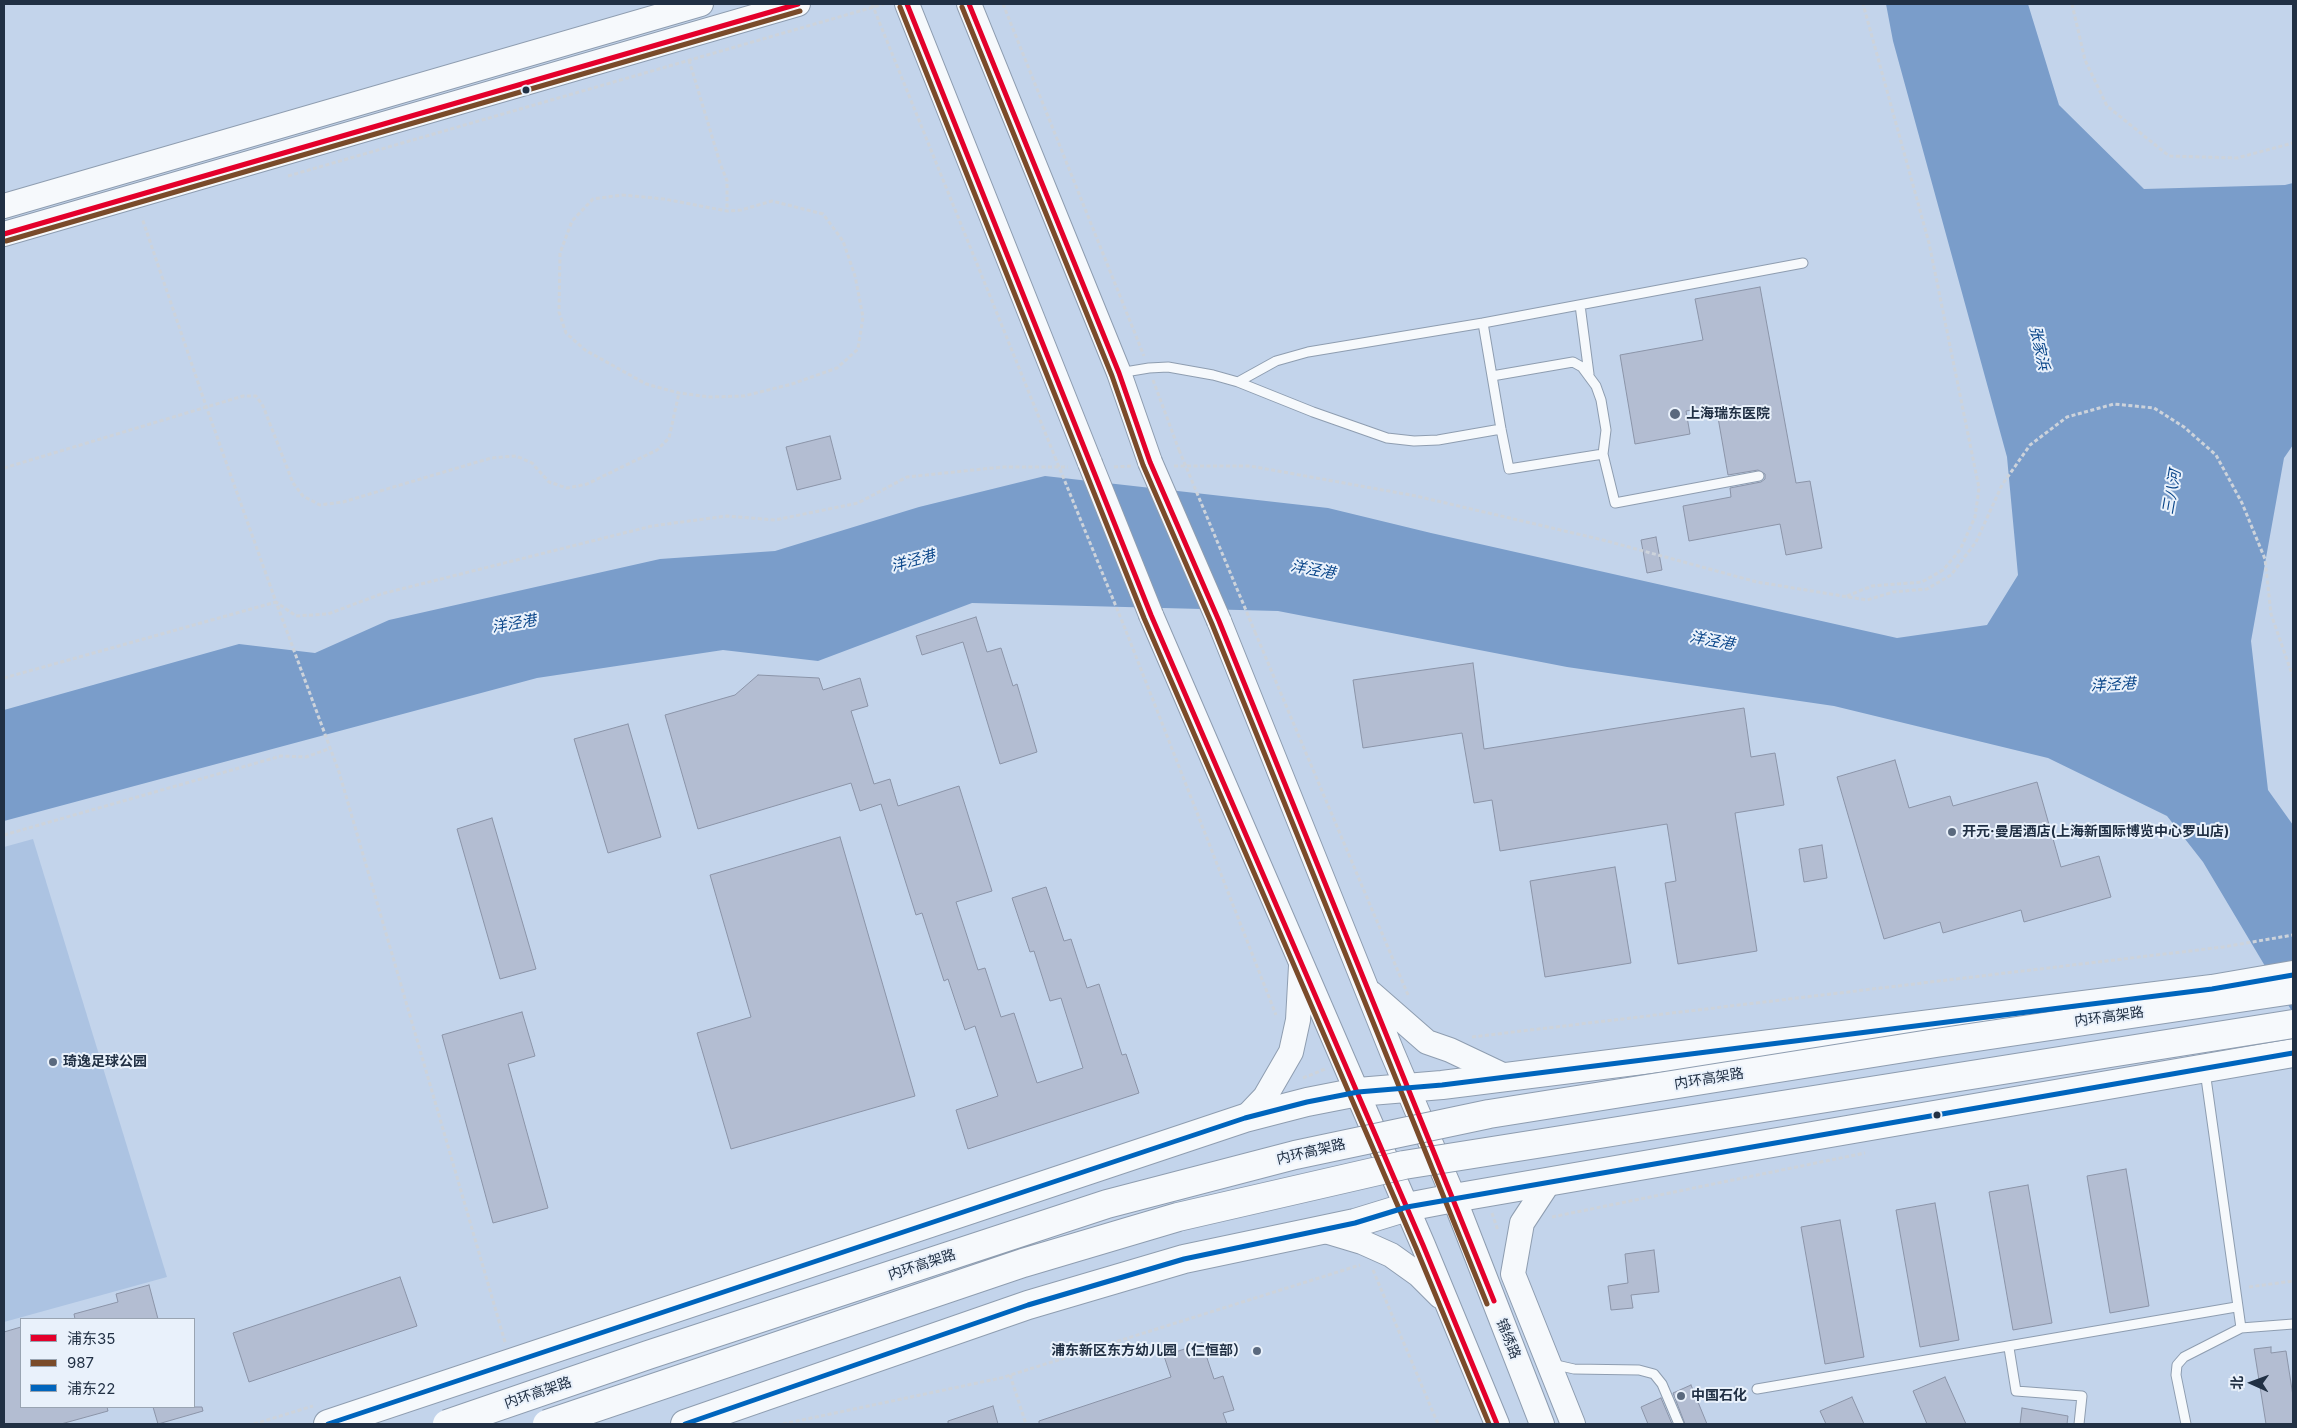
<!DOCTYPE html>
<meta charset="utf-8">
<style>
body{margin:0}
#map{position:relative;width:2297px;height:1428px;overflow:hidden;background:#c3d4eb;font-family:Inter,"Noto Sans SC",sans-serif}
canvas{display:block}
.frame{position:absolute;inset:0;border:5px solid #213044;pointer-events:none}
.legend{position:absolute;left:20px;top:1318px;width:175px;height:90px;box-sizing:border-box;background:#e9f1fb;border:1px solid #99a4b2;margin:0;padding:6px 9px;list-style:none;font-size:15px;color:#213044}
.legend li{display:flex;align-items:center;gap:10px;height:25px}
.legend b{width:25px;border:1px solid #99a4b2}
.north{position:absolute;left:2227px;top:1358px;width:50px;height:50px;-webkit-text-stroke:4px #e9f1fb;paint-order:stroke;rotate:272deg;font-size:14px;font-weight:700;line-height:20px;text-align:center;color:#213044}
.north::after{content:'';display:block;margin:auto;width:18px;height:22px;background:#213044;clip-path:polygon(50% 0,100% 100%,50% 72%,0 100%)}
</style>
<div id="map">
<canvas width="2297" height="1428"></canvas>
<div class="frame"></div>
<ul class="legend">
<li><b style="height:6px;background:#e4002b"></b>浦东35</li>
<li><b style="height:6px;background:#7a4b2a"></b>987</li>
<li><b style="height:6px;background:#0065bd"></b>浦东22</li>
</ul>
<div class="north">北</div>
</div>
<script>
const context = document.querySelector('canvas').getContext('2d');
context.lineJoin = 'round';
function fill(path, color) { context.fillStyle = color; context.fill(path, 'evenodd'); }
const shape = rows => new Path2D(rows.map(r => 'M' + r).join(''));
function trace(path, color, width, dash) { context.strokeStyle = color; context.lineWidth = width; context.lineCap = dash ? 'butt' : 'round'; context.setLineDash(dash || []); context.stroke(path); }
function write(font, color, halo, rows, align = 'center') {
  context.font = font + ' Inter,"Noto Sans SC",sans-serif'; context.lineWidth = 4; context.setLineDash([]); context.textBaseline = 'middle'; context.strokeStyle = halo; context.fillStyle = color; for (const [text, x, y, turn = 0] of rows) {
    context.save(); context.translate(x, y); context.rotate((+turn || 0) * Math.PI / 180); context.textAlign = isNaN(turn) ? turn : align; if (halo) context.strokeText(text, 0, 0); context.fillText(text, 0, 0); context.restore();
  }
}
const green = shape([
 [33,839,167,1277,4,1322,4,847]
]);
const water = shape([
 [1886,4,2028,4,2059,105,2144,189,2285,185,2293,183,2293,445,2284,458,2251,641,2268,790,2293,825,2293,1013,2203,862,2167,816,2048,758,1834,706,1567,667,1278,611,972,603,818,661,723,650,537,678,4,821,4,710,239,644,315,653,389,620,660,559,775,551,919,507,1045,476,1328,508,1431,533,1897,638,1987,625,2018,575,2007,457,1893,41]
]);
const building = shape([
 [1760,287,1796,483,1810,481,1822,548,1786,555,1780,524,1689,541,1683,506,1731,497,1730,488,1761,482,1765,479,1765,474,1758,470,1728,475,1716,406,1686,411,1690,434,1635,444,1620,355,1703,340,1695,299,1760,287],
 [830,436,841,479,797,490,786,447,830,436],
 [1656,537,1662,570,1647,573,1641,540,1656,537],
 [976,617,987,652,1001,648,1013,686,1017,684,1037,752,1000,764,963,642,922,655,916,636,976,617],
 [1473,663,1484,749,1744,708,1751,757,1775,753,1784,805,1735,813,1757,951,1678,964,1665,883,1676,881,1667,824,1500,851,1492,800,1474,803,1462,733,1363,748,1353,680,1473,663],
 [758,675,819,678,823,690,860,678,868,706,851,711,874,784,890,779,898,806,959,786,992,891,956,902,978,970,985,968,1001,1017,1014,1013,1037,1083,1083,1068,1061,998,1050,1001,1034,951,1030,952,1012,898,1046,887,1064,941,1071,939,1087,988,1099,984,1122,1055,1126,1054,1139,1093,968,1149,956,1110,998,1096,975,1026,965,1030,948,979,944,981,922,913,916,915,881,804,860,811,851,783,698,829,665,715,735,695,758,675],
 [628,724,661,837,608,853,574,739,628,724],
 [1895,760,1909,808,1950,796,1953,806,2037,782,2061,867,2099,856,2111,897,2024,922,2021,910,1943,933,1940,922,1884,939,1837,777,1895,760],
 [492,818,536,969,500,979,457,829,492,818],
 [840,837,915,1096,731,1149,697,1033,751,1017,710,875,840,837],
 [1822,845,1827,878,1804,882,1799,849,1822,845],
 [1615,867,1631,963,1545,977,1530,881,1615,867],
 [522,1012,535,1056,508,1064,548,1208,493,1223,442,1035,522,1012],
 [2126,1169,2149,1306,2110,1313,2087,1176,2126,1169],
 [2028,1185,2052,1323,2013,1330,1989,1192,2028,1185],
 [1935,1203,1959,1340,1920,1347,1896,1210,1935,1203],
 [1840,1220,1864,1357,1825,1364,1801,1227,1840,1220],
 [1654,1250,1659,1292,1631,1295,1633,1308,1611,1310,1608,1286,1628,1283,1625,1254,1654,1250],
 [400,1277,417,1326,249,1382,233,1333,400,1277],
 [149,1285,158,1319,75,1319,74,1314,118,1302,116,1294,149,1285],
 [21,1327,21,1407,107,1407,108,1411,61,1424,4,1424,4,1332,21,1327],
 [1202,1343,1214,1379,1223,1376,1234,1410,1223,1413,1227,1424,1039,1424,1039,1421,1171,1377,1164,1356,1202,1343],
 [2271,1347,2271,1353,2286,1351,2293,1396,2293,1424,2266,1424,2254,1349,2271,1347],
 [1945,1377,1966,1424,1927,1424,1913,1391,1945,1377],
 [1691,1385,1707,1424,1685,1424,1673,1393,1691,1385],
 [1852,1397,1864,1424,1826,1424,1820,1411,1852,1397],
 [1661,1398,1672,1424,1648,1424,1641,1407,1661,1398],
 [993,1406,998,1424,948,1424,948,1421,993,1406],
 [153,1407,202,1407,203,1411,158,1424,153,1407],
 [2022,1408,2068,1416,2067,1424,2020,1424,2022,1408]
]);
const path = shape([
 [872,4,1055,457],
 [1003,4,1144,356],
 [2072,4,2085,60,2107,106,2169,156,2237,158,2293,143],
 [689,60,720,163,727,181,727,211],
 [288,176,884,4],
 [622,195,664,199,727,211,741,210,772,201,823,214,843,241,855,276,863,317,858,349,837,368,792,384,744,396,710,397,679,393,646,384,585,350,566,333,559,312,560,253,572,221,593,199,622,195],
 [1153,380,1179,450],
 [1174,466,1250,466,1416,496,1603,540,1757,582,1867,600,1893,592,1927,589,1951,575,1976,542,2002,485,2030,445,2067,417,2114,404,2154,408,2184,427,2216,455,2242,503,2265,559,2271,614,2293,677],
 [1114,467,1131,466],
 [4,468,243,396,256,396,263,406,293,483,303,496,320,505,343,502,491,458,516,456,532,463,549,482,567,488,587,484,657,450,669,438,679,393],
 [1847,596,1872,586,1922,582,1943,570,1960,550,1975,517,1979,488,1929,243,1863,4],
 [1126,631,1276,1015],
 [1255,632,1408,995],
 [4,678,276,602,206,406,142,218],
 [4,835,281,756,306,757,331,748],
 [1472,1037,2223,947,2293,935],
 [1303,1078,1325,1069],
 [1492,1213,1498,1231],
 [1552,1217,1865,1153],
 [1373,1270,1438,1424],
 [2249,1287,2293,1281],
 [505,1342,339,772,276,602,296,616,328,614,381,594,652,526,727,516,775,520,858,503,907,477,1002,467,1068,467],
 [1010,1375,1026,1424],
 [254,1424,313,1406],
 [783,1424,1001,1378,1360,1265]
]);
const lane = shape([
 [1580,305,1589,374],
 [1483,323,1803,263],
 [1119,373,1149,368,1168,367,1213,375,1238,382,1313,412,1387,438,1414,441,1438,440,1501,429],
 [1238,382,1276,361,1308,352,1483,323,1501,429,1509,469,1603,454,1606,430,1601,400,1596,386,1582,367,1573,362,1492,376],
 [1603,454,1615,503,1759,476],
 [2205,1071,2241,1328,2293,1324],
 [2009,1348,2016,1391,2082,1396,2079,1424],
 [1552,1364,1574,1369,1639,1370,1654,1374,1662,1384,1679,1424],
 [1757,1389,2236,1307],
 [2186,1424,2176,1375,2177,1365,2184,1357,2241,1328]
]);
const secondary = shape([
 [907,4,1090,463],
 [969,4,1119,373,1150,462],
 [4,206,701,4],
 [4,234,798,4],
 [1151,615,1423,1245,1497,1424],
 [1219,621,1392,1052,1454,1198,1542,1424],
 [1371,993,1427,1042,1450,1050,1507,1077],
 [1245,1118,1265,1097,1291,1052,1298,1020,1301,966],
 [1549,1182,1522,1223,1513,1274,1573,1424],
 [1322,1230,1362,1242,1391,1255,1419,1275,1440,1296]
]);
const primary = shape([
 [328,1424,1245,1118,1307,1102,1358,1092,1442,1085,2212,989,2293,975],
 [685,1424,1028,1305,1184,1259,1355,1223,1407,1207,1454,1198,2293,1053]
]);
const pathBridge = shape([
 [1179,450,1255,632],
 [1055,457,1126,631]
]);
const secondaryBridge = shape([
 [1150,462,1219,621],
 [1090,463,1151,615]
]);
const highwayBridge = shape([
 [447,1424,648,1355,1107,1204,1295,1155,1489,1114,1936,1043,2293,990],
 [547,1424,1023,1263,1178,1217,1404,1165,2293,1024]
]);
const bus1 = shape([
 [907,4,1151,615,1423,1245,1497,1424],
 [969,4,1119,373,1150,462,1219,621,1494,1301],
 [4,234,798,4]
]);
const bus2 = shape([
 [900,7,1144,618,1416,1248,1489,1424],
 [962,7,1112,376,1143,465,1212,624,1487,1304],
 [6,241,800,11]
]);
const bus3 = shape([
 [328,1424,1245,1118,1307,1102,1358,1092,1442,1085,2212,989,2293,975],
 [685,1424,1028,1305,1184,1259,1355,1223,1407,1207,2293,1053]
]);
const markers = [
 [526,90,4.5,"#213044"],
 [1675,414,6,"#5a697e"],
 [1952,832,5,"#5a697e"],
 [53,1062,5,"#5a697e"],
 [1937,1115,4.5,"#213044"],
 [1257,1351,5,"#5a697e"],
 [1681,1396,5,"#5a697e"]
];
const poiNames = [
 ["上海瑞东医院",1686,414],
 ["开元·曼居酒店(上海新国际博览中心罗山店)",1962,832],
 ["琦逸足球公园",63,1062],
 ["浦东新区东方幼儿园（仁恒部）",1247,1351,"right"],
 ["中国石化",1691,1396]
];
const streetNames = [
 ["内环高架路",2109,1017,-8],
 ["内环高架路",1709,1079,-9],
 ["内环高架路",1311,1152,-13],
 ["内环高架路",922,1265,-18],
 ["锦绣路",1508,1339,68],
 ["内环高架路",538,1393,-19]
];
const waterNames = [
 ["张家浜",2039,348,78],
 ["三八河",2172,492,-80],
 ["洋泾港",913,561,-15],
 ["洋泾港",1313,570,10],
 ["洋泾港",514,624,-10],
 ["洋泾港",1712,641,10],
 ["洋泾港",2113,685,-3]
];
fill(green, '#acc3e2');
fill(water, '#7a9dca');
fill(building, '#b3bdd2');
trace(building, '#8b94a8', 1);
trace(lane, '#8e9db0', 11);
trace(secondary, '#8e9db0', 26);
trace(primary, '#8e9db0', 30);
trace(path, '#cdd3db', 3, [4, 2.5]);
trace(lane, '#f6f9fc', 9);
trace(secondary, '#f6f9fc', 24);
trace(primary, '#f6f9fc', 28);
trace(secondaryBridge, '#8e9db0', 26, []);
trace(highwayBridge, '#8e9db0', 30, []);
trace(pathBridge, '#cdd3db', 3, [4, 2.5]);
trace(secondaryBridge, '#f6f9fc', 24);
trace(highwayBridge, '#f6f9fc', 28);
trace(bus1, '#e4002b', 5);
trace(bus2, '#7a4b2a', 5);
trace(bus3, '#0065bd', 5);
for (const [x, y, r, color] of markers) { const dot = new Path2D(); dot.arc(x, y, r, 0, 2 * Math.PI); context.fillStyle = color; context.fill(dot); trace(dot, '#e9f1fb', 2); }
write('bold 14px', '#213044', '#e9f1fb', poiNames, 'left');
write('14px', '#213044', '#e9f1fb', streetNames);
write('italic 15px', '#094589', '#e9f1fb', waterNames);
</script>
